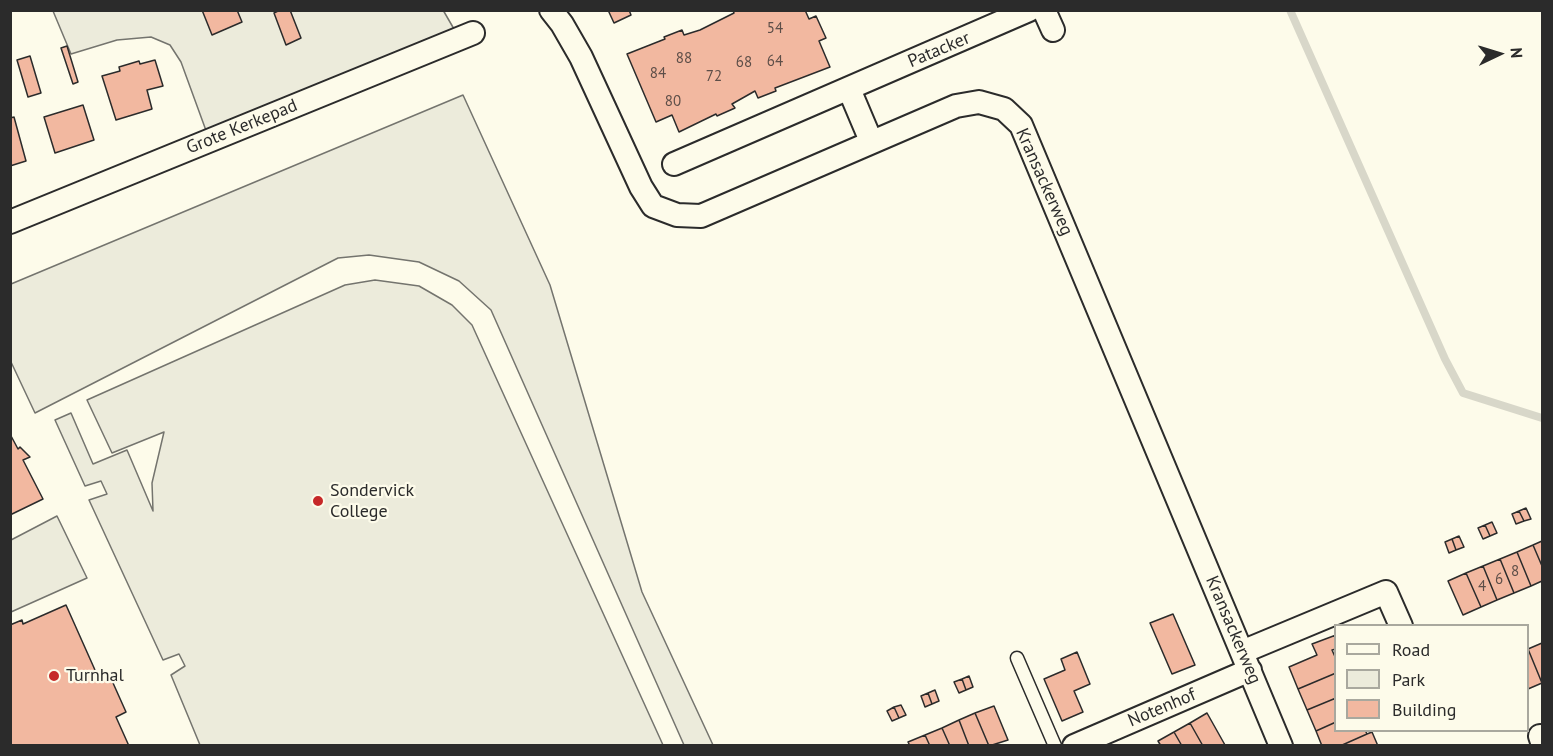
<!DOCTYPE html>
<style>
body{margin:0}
#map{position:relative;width:1553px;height:756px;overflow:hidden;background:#fdfbea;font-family:"PT Sans",sans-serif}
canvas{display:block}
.frame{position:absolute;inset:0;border:12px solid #2b2b2b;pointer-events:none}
.legend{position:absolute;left:1334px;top:624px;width:195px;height:108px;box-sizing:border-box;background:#fdfbea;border:2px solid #a9a89e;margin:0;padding:8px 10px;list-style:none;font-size:18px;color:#2b2b2b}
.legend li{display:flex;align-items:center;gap:12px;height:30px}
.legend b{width:30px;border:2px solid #a9a89e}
.north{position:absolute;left:1469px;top:24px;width:60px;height:60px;-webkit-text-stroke:4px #fdfbea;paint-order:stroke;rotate:86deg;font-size:16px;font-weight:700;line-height:24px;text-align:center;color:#2b2b2b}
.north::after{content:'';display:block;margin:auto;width:21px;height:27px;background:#2b2b2b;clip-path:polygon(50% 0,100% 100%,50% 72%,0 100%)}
</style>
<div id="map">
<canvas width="1553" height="756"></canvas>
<div class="frame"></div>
<ul class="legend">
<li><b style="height:8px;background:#fdfbea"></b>Road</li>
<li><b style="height:16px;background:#ecebdb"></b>Park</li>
<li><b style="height:16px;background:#f2b8a0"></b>Building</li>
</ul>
<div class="north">N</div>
</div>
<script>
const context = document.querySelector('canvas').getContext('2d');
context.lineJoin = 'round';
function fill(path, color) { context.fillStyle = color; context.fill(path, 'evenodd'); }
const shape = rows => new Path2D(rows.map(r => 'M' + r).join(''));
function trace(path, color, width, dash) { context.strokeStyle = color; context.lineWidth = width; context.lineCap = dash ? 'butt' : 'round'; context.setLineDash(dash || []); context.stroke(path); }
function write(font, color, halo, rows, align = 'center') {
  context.font = font + ' "PT Sans",sans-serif'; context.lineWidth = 4.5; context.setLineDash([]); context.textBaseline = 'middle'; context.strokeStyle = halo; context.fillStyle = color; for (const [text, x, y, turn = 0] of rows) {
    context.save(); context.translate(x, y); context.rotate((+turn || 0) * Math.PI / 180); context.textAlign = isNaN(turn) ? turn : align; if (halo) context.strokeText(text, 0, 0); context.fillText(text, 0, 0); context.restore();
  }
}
const green = shape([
 [443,10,454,29,208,136,181,62,170,45,151,37,117,40,71,54,53,11,443,10],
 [463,95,550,285,642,592,713,745,684,745,491,310,459,281,419,262,369,255,338,258,35,413,11,362,11,284,463,95],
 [375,280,419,286,452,305,472,325,663,745,200,745,171,675,185,666,179,654,163,660,89,500,107,494,101,481,85,486,55,420,71,413,93,464,127,450,153,511,152,483,164,432,112,453,87,400,345,285,375,280],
 [57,516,87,578,11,612,11,540,57,516]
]);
const stream = shape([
 [1290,10,1445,359,1463,393,1542,418]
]);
const building = shape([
 [202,10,237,10,242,22,212,35,202,10],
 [280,10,290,10,301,38,286,45,274,13,280,10],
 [608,10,629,10,631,15,614,23,608,10],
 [733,10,805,10,809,19,816,16,826,38,819,41,830,67,775,88,776,91,758,98,755,91,732,104,735,108,717,116,716,114,679,132,672,115,656,122,627,54,665,39,664,37,682,30,684,35,700,30,734,13,733,10],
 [67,46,78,82,73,84,61,48,67,46],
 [30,56,41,93,28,97,17,60,30,56],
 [155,60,163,86,147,90,152,109,116,120,102,76,120,71,119,67,139,61,140,64,155,60],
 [83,105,94,140,55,153,44,117,83,105],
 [14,117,26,161,10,166,10,118,14,117],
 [10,434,18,449,20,447,30,457,23,460,43,499,10,515,10,434],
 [1526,508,1531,519,1524,521,1519,511,1526,508],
 [1519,511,1524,521,1516,524,1512,514,1519,511],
 [1492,522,1497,533,1490,536,1485,525,1492,522],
 [1485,525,1490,536,1483,539,1478,528,1485,525],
 [1459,536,1464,547,1456,550,1452,539,1459,536],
 [1452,539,1456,550,1449,553,1445,542,1452,539],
 [1542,541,1542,566,1533,545,1542,541],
 [1533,545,1542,566,1542,581,1531,586,1517,552,1533,545],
 [1517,552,1531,586,1514,593,1500,559,1517,552],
 [1500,559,1514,593,1497,600,1483,566,1500,559],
 [1483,566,1497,600,1481,607,1466,573,1483,566],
 [1466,573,1481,607,1463,615,1448,581,1466,573],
 [66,605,99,679,109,674,126,712,116,717,129,746,10,746,10,625,22,620,23,624,66,605],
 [1173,614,1195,665,1172,674,1150,623,1173,614],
 [1336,635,1336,649,1332,650,1336,659,1336,673,1298,689,1289,667,1317,655,1312,644,1336,635],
 [1542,643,1542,683,1528,649,1542,643],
 [1528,649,1542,683,1528,689,1528,649],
 [1077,652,1090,684,1074,691,1083,712,1062,721,1044,679,1065,670,1061,659,1077,652],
 [1336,673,1336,698,1307,710,1298,689,1336,673],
 [969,676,973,687,966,690,962,679,969,676],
 [962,679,966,690,959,693,954,682,962,679],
 [935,690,939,701,932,704,928,693,935,690],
 [928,693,932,704,925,707,921,696,928,693],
 [1336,698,1336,722,1316,731,1307,710,1336,698],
 [901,705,906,715,899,718,894,707,901,705],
 [994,706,1008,740,989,746,975,713,994,706],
 [894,707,899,718,892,721,887,711,894,707],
 [975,713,989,746,969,746,959,720,975,713],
 [1207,713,1225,745,1225,746,1203,746,1190,723,1207,713],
 [959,720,969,746,950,746,942,728,959,720],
 [1336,722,1336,730,1365,730,1367,734,1340,746,1322,746,1316,731,1336,722],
 [1190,723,1203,746,1182,746,1174,732,1190,723],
 [942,728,950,746,930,746,925,735,942,728],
 [1174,732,1182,746,1161,746,1158,741,1174,732],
 [1372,732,1378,746,1340,746,1367,734,1372,732],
 [925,735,930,746,910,746,908,742,925,735]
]);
const service = shape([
 [1017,658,1055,746]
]);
const minor = shape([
 [551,10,562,24,581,57,641,187,653,206,677,215,701,216,956,106,979,102,1004,109,1021,125,1281,746],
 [1044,10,1053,30],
 [849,89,871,141],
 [674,164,1029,10],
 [10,222,473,33],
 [1242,652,1386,592,1401,626],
 [1540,736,1542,742],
 [1074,746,1250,670]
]);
const markers = [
 [318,501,6,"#c62828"],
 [54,676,6,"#c62828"]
];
const numberNames = [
 ["54",775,29],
 ["88",684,59],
 ["64",775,62],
 ["68",744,63],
 ["84",658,74],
 ["72",714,77],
 ["80",673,102],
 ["8",1515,572],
 ["6",1499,580],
 ["4",1482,587]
];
const streetNames = [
 ["Patacker",939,50,-23],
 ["Grote Kerkepad",242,127,-22],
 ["Kransackerweg",1044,182,66],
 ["Kransackerweg",1233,630,67],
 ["Notenhof",1162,708,-23]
];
const poiNames = [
 ["Sondervick",330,491],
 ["College",330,512],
 ["Turnhal",66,676]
];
fill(green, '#ecebdb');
trace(green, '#74746e', 1.5);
trace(stream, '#d8d7c9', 8);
fill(building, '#f2b8a0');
trace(building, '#2b2b2b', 1.5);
trace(service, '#2b2b2b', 15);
trace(minor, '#2b2b2b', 26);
trace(service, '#fdfbea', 12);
trace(minor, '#fdfbea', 22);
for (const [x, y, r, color] of markers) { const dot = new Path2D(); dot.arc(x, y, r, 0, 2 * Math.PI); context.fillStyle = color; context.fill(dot); trace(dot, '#fdfbea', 2); }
write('15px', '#5d4e48', null, numberNames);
write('18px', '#2b2b2b', '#fdfbea', streetNames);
write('18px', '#2b2b2b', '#fdfbea', poiNames, 'left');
</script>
